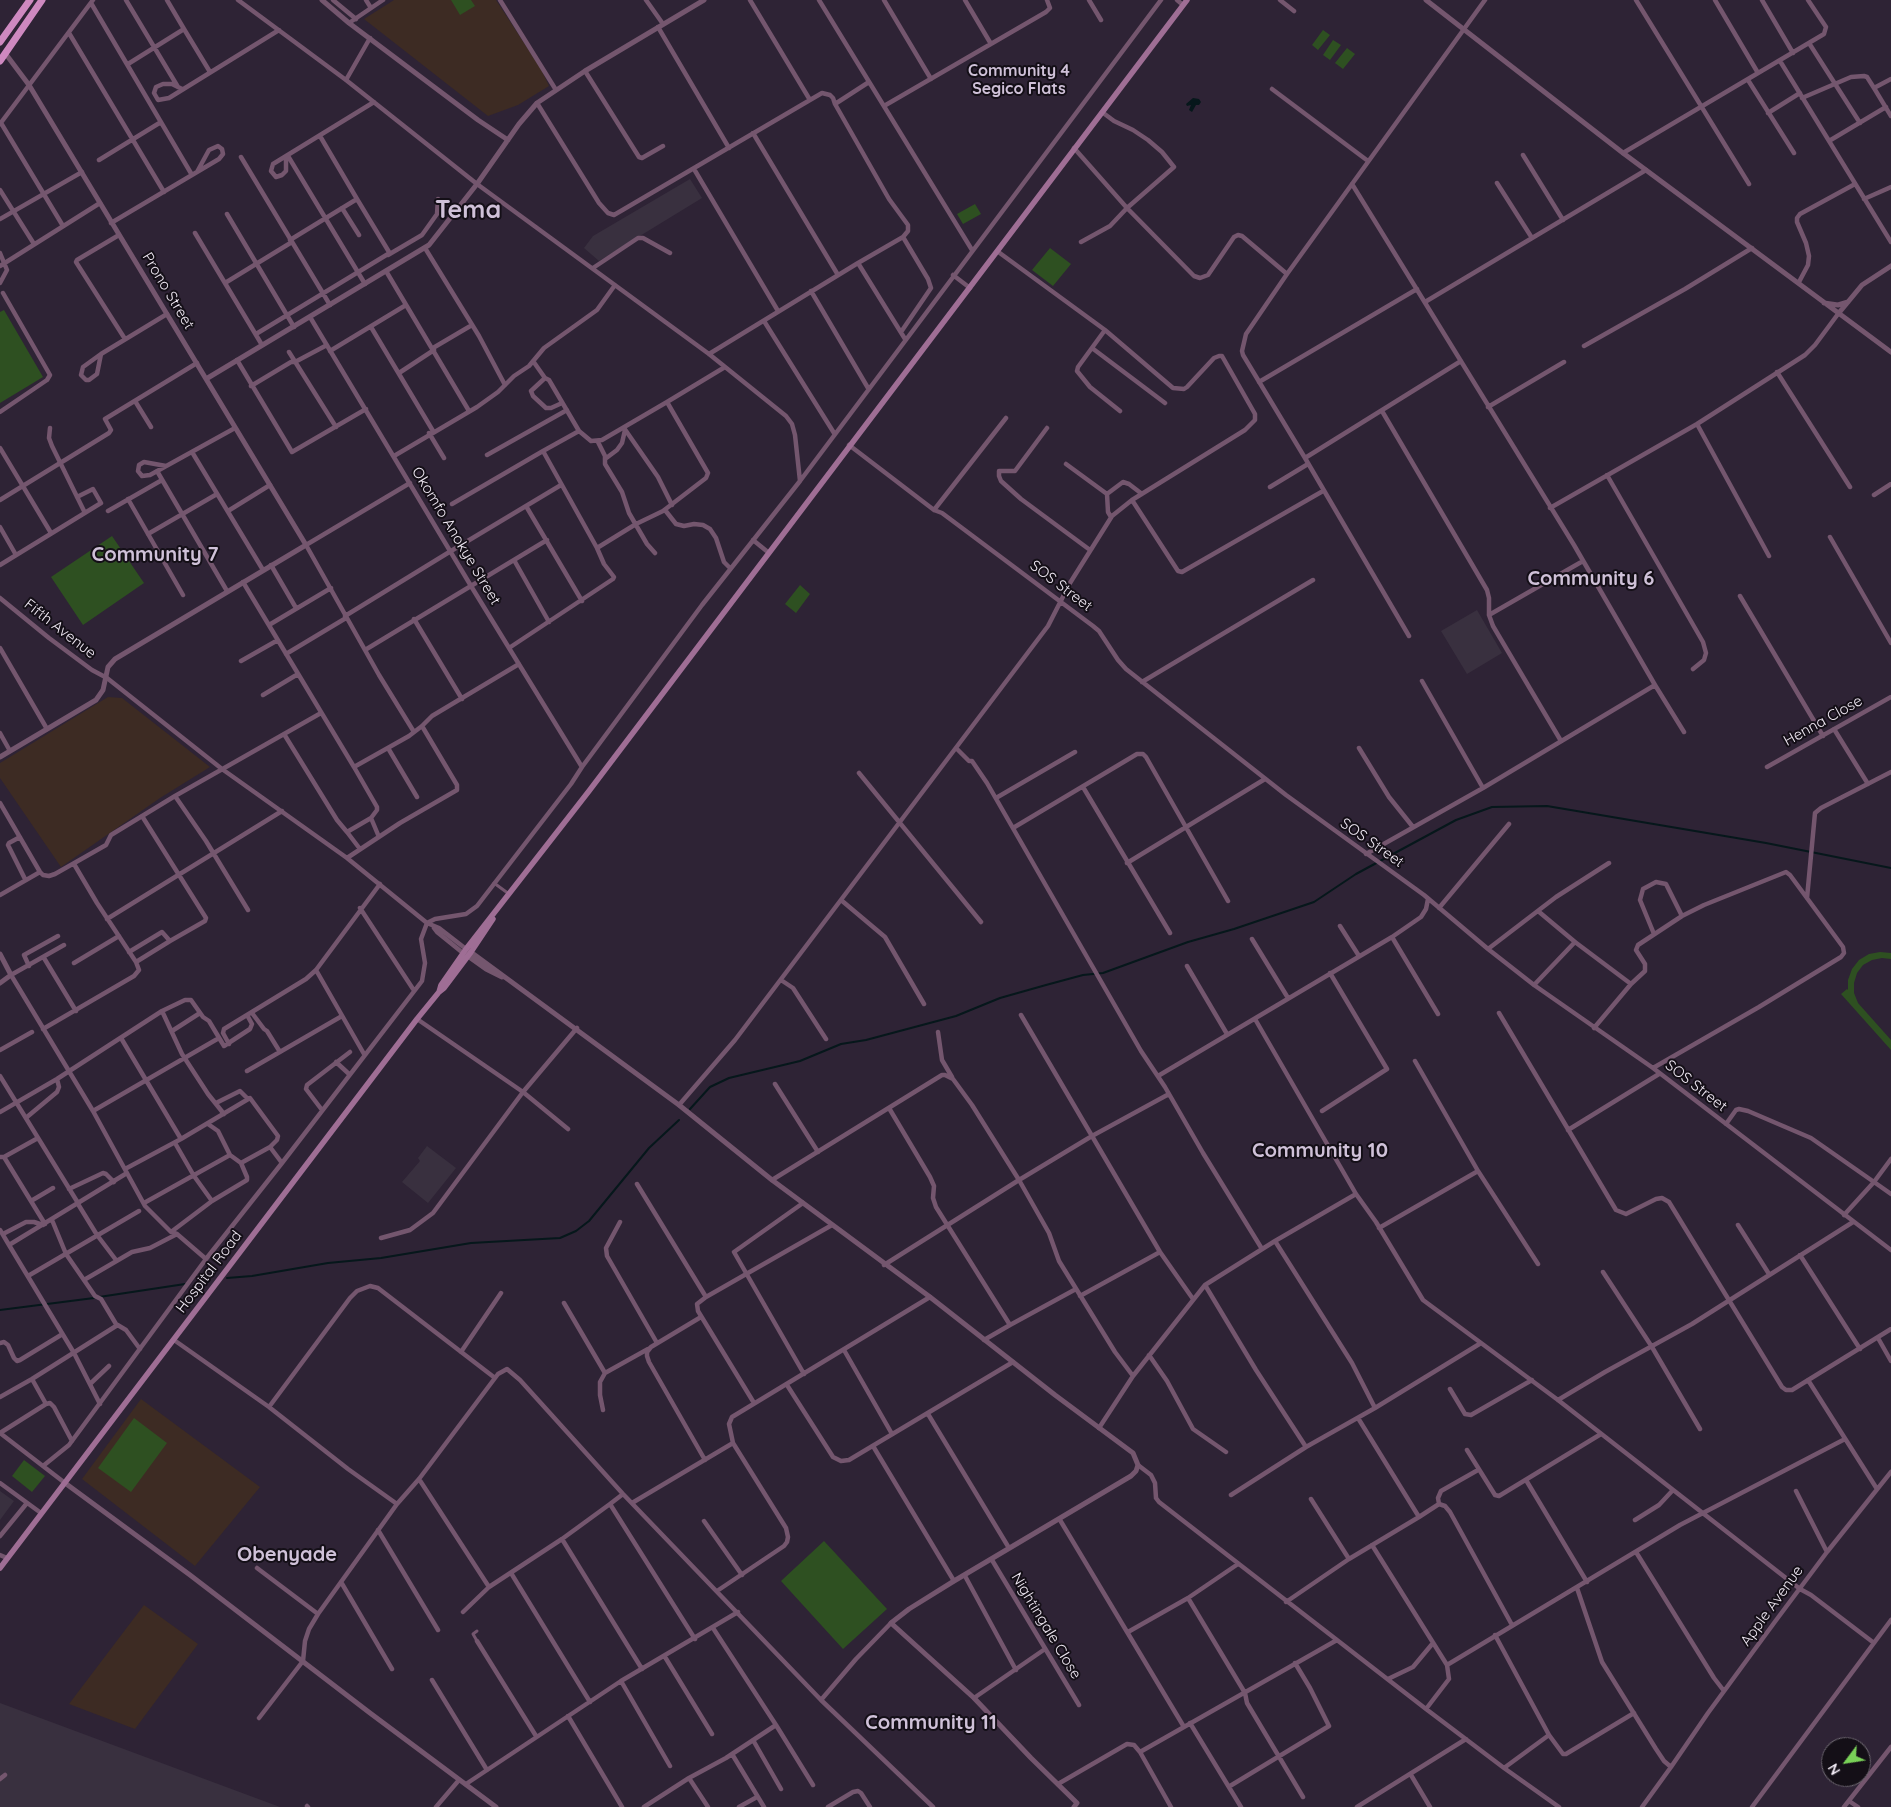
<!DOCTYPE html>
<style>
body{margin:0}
#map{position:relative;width:1891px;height:1807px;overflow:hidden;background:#2e2335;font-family:Quicksand,sans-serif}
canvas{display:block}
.north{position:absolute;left:1821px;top:1737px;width:50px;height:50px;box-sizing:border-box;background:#140f17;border:1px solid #6c666f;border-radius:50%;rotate:239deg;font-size:14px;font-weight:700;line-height:20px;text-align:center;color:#f0e9f4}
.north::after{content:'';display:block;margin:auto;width:18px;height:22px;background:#79d158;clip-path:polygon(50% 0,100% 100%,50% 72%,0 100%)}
</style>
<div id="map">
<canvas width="1891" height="1807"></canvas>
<div class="north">N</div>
</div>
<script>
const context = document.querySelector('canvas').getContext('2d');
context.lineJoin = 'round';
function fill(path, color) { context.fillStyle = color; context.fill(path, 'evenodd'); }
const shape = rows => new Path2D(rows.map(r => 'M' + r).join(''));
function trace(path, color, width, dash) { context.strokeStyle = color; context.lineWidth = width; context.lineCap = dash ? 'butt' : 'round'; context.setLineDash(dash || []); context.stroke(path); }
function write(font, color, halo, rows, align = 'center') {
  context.font = font + ' Quicksand,sans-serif'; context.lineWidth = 4; context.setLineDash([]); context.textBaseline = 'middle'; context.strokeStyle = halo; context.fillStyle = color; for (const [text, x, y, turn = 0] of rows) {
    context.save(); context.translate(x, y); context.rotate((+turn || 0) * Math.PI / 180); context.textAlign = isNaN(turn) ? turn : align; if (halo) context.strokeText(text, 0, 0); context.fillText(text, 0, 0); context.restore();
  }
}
const education = shape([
 [394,0,496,0,541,69,549,86,518,105,488,116,364,19],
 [108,697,122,698,210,767,160,798,61,867,0,778,0,763],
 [141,1399,260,1487,195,1566,82,1479],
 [144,1605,198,1644,135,1729,69,1704]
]);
const medical = shape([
 [690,179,702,198,599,261,584,248,593,236],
 [1477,610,1502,653,1467,674,1441,631],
 [427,1146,456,1168,428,1203,402,1182,420,1161,418,1158],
 [0,1491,14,1501,0,1520],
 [0,1703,280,1807,0,1807]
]);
const green = shape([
 [451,0,471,0,475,6,460,15],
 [1323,30,1330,35,1318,50,1312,45],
 [1333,40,1341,45,1330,60,1323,55],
 [1347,48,1355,54,1343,69,1335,63],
 [975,204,981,214,963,224,957,214],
 [1050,248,1071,264,1053,286,1032,270],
 [4,310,43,377,0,403,0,312],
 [112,536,144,583,83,625,51,577],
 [800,585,810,594,796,613,785,604],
 [1880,952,1891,953,1891,959,1882,958,1872,960,1863,965,1857,973,1854,983,1854,993,1858,1003,1891,1040,1891,1050,1841,994,1847,989,1848,990,1848,980,1852,969,1859,960,1869,954],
 [134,1418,167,1443,131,1492,98,1468],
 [24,1460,45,1476,32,1492,12,1476],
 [824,1541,887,1609,843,1649,781,1581]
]);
const water = shape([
 [1193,98,1199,99,1201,102,1199,105,1196,105,1192,112,1189,110,1191,105,1187,106,1186,104]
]);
const stream = shape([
 [690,1109,710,1087,729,1078,800,1061,841,1044,866,1040,956,1016,1000,998,1046,985,1083,975,1103,973,1188,942,1234,929,1314,902,1356,874,1456,820,1492,807,1547,806,1766,843,1891,868],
 [227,1278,252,1276,328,1263,381,1258,471,1243,560,1238,576,1231,589,1221,649,1148,679,1120],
 [197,1283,208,1282],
 [99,1297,185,1284],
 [0,1310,94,1298]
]);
const pedestrian = shape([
 [494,883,509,894],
 [477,1641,473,1634,477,1631]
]);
const minor = shape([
 [126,0,178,87],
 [238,0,346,80,477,184,709,354,786,416,792,424,795,435,800,481],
 [333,0,356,19],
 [366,0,371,8],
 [500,0,556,90],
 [646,0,663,24],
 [750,0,810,100],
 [819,0,972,250],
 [884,0,931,79],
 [965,0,991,44],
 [1089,0,1101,20],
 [1177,0,1183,5],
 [1280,0,1294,11],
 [1636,0,1749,184],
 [1715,0,1758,73],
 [1762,0,1793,53],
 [91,3,192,175],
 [349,23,383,0],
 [658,27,729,148],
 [184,29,210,72],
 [69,33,164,192],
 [1809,43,1860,123],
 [1780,61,1891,242],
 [128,64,184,29,167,0],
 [585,71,639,157,642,158,663,146],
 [346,80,370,38],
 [1748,80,1794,153],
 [1874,88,1891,79],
 [182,89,172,84,163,84,156,87,154,93,158,100,169,98,279,30],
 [1272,89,1368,161],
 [1802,98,1851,77,1864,76,1867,77,1874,88,1891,116],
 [537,103,599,203,608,213,614,215,810,100,822,93,830,95,833,98,835,104,889,199,908,225,908,231,903,237,858,263,905,339],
 [835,104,869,82],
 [884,106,1046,12,1050,8,1047,0],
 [1768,113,1800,93],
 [1,123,63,226],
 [0,124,93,0],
 [753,133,838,275],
 [1829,141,1886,107],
 [1074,148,1127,208,1194,276,1200,278,1208,275,1234,237,1238,235,1242,236,1287,274],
 [1623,153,1824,34,1826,27,1808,0],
 [1523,155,1563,220],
 [288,156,365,284],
 [241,157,330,305],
 [286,157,286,171,282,175,276,177,271,171,273,164,374,102],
 [99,160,161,122],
 [694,169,778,311],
 [1497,183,1532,238],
 [1352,184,1574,545,1655,685,1483,788,1366,854],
 [0,190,34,244],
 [1864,199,1891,187],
 [342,208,359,235],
 [227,214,294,327],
 [0,219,82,172],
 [111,223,219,159,223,154,222,149,218,146,209,150,197,172],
 [195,233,262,345],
 [119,235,77,260,76,262,125,339],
 [290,240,357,199,320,136],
 [1081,242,1110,226,1127,208,1174,167,1162,152,1148,140,1133,130,1114,121,1102,112],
 [425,248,479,336,505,385],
 [997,251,1105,330,1173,388,1184,389,1187,387,1214,358,1219,356,1222,356,1255,414,1255,420,1245,430,1132,500],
 [0,253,7,270,0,283],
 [388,255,422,235,437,214,438,199],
 [0,266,100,203],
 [593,268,638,238,643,238,670,253],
 [386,271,469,411],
 [953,275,970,288],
 [1799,282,1808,265,1809,256,1806,243,1797,222,1797,218,1800,214,1855,184],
 [225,283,292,242],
 [811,291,868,388],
 [1425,302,1646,170],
 [310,317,471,586,582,767],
 [764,321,834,433],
 [371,327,433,431],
 [1105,330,1078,367,1077,371,1090,387,1120,411],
 [901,332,931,288,928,279,903,237],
 [256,334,388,254,389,252,357,199],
 [1584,346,1685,289,1752,248],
 [433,348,472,325],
 [1092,348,1165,403],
 [330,351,406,305],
 [289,352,336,427],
 [101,354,97,374,89,380,86,380,81,375,83,367,101,354,167,314],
 [709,354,858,263],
 [237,360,292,452,366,409],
 [533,361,545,378,549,380,579,431,591,441,602,440,667,402],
 [1461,361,1305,458,1243,355,1242,351,1246,334,1287,274,1485,0],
 [1777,372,1850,487],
 [399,373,434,350],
 [545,378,531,391,533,396,546,408,551,408,562,403],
 [1259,382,1417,289],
 [251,386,291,362,295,362,327,345],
 [135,401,151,427],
 [1488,407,1564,362],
 [1382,411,1487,590,1489,598,1489,615,1493,626,1561,741],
 [0,412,47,380,50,375,3,293],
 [1697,424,1769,556],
 [50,428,49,438,52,446,85,513],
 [624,428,658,477,672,505],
 [1047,428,1015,471,999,471,999,476,1001,481,1021,499,1090,550],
 [579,431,543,451,597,548,636,524,663,511,706,478,708,473,667,402,725,367],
 [429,433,444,458],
 [598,442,605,456,605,464,622,492,629,513,647,544,655,553],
 [849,445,934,510,942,513,1093,626,1099,631,1118,660,1126,669,1286,795,1424,895,1488,949,1534,985,1653,1068,1891,1250],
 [0,448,51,533],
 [192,452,263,570],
 [487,455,567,410],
 [394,456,477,407,498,392,514,376,529,366,544,348,597,310,615,285],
 [1305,458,1409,636],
 [605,459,617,450,622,443,625,430],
 [1066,464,1107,494,1108,512,1111,517],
 [166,466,144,462,139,465,138,471,142,476,150,475,235,428],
 [157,471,227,591],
 [1607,475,1703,642,1706,653,1704,660,1693,669],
 [410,483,306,545,379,675,414,732],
 [1270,487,1308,464],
 [1107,494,1123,482,1129,484,1142,494],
 [1874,495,1891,484],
 [128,499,183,595],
 [0,500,109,433,111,430,105,419,197,363],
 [452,504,543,451],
 [526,506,582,601],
 [1550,508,1697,424,1805,355,1815,345,1838,314],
 [665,510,676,524,684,526,694,524,703,525,710,529,716,538,724,562,730,568],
 [934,510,1006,418],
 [108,511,162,480],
 [228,511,270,485],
 [0,527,16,555],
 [148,534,217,494],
 [1830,537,1891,643],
 [753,540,769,553],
 [514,560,549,622],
 [0,565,101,503,93,489,77,497],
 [271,565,296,608],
 [243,582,354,767,409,736,422,726],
 [1740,596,1823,736],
 [0,598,49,638,92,670,107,678,222,769,347,858,427,923,439,928,466,949],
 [1489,615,1583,561],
 [345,616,451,551,561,485],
 [414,619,462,699],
 [269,625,331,588],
 [0,648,47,729],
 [509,648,613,579,614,577,604,564,597,548],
 [365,650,547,540],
 [286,654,346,618],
 [241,661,278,640],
 [1422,681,1483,788],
 [1142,682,1313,580],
 [1655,685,1684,732],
 [263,695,298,674],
 [1834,729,1868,784],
 [0,733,10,751],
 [284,734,337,820,347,832],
 [388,748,417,797],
 [956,748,969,761,972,761,987,783,1141,1051,1165,1087,1203,1153,1262,1249],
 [1359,748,1389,797,1413,827],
 [354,767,377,807,377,810,371,818,347,832,360,849],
 [1767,767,1891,697],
 [859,773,981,922],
 [1083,787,1170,933],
 [175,796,206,841,248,910],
 [996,798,1075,752],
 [0,803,40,872,43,875,49,876,55,874,106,845,111,835,175,796,321,713],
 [142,816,206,918,205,921,170,941],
 [371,818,379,837],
 [1013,828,1137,754,1143,754,1146,757,1228,901],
 [20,837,9,843,8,845,25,879],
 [347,858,400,823,457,790,457,785,422,726,432,716,519,664],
 [1127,863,1265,779],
 [0,895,40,872],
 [1807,898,1815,813,1821,808,1891,772],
 [841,900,885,937,924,1004],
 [360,908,413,989],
 [1439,908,1509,824],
 [1538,911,1575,942,1631,984],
 [107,919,282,811],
 [1340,926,1359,956],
 [434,928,437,932,463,953],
 [1654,934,1640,900,1643,889,1656,882,1666,884,1682,916],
 [1392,937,1438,1014],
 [1252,939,1288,998],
 [64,945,11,975,93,1111,145,1206,171,1232,177,1234,206,1259],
 [1488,949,1556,897,1609,863],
 [129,952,162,932,170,941,136,962],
 [44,958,76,1011],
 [74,963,119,936],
 [29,966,24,955,58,936],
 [1187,966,1227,1034],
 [316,970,364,1054],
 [781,980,793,988,826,1039],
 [1534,985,1575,942],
 [162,1011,182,1054,208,1094,224,1114],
 [252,1013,264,1029,267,1031,280,1052],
 [1499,1013,1616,1210,1626,1214,1656,1199,1662,1198,1669,1202,1782,1387,1786,1390,1792,1390,1891,1329],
 [1021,1015,1092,1136,1019,1180,1049,1233,1059,1261,1115,1352,1133,1376],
 [417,1019,523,1092,568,1129],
 [1255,1019,1356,1194,1376,1222,1423,1300,1558,1400,1800,1589,1811,1595,1874,1643],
 [1594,1028,1631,984,1645,971,1645,964,1636,950,1638,945,1682,916,1704,905,1786,872,1790,875,1843,947,1844,953,1841,957,1759,1007,1653,1068],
 [43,1029,134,976,139,970,136,962,97,903,74,864],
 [172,1031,200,1013],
 [938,1032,942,1060,952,1077],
 [121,1038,181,1139],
 [229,1044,223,1033,224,1029,306,979,316,970,380,884],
 [0,1050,32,1032],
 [336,1062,349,1074],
 [247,1071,342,1016],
 [0,1076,78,1203],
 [1158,1076,1392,937,1421,917,1426,909,1428,899],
 [775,1084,818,1152],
 [1169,1094,1092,1136,1160,1252,1193,1299],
 [216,1103,240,1091,248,1099],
 [679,1105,735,1040,1048,626,1070,583,1112,516,1132,500,1178,571,1182,572,1323,491],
 [889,1108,930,1177,934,1186,933,1198,936,1207,1010,1325,984,1340],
 [322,1110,306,1089,307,1085,350,1052],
 [93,1111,219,1038],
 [1322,1111,1387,1069,1330,973],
 [0,1112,57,1079,162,1011,185,1000,191,1000,203,1017,209,1021,224,1046,250,1029,252,1024,247,1015],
 [27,1117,57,1092,59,1087,57,1079],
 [208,1124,218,1131,230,1155,241,1163,247,1177,247,1180,212,1201],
 [1726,1124,1736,1110,1739,1109,1748,1111,1811,1138,1874,1182,1844,1215],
 [1568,1130,1659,1074],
 [0,1157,4,1157,45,1224],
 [4,1157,38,1138],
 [1891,1159,1874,1182,1891,1194],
 [241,1163,270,1147,282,1163],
 [125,1169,181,1139,250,1098,278,1136,277,1140,270,1147],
 [1478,1171,1538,1264],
 [772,1180,942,1075,945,1075,953,1079,972,1105,1019,1180,884,1265],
 [637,1184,706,1297,697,1304,698,1311,754,1403],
 [69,1189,103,1173,106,1174,114,1182],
 [31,1201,53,1188],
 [144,1203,230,1155],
 [803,1203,734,1252,804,1374],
 [78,1204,97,1235,116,1260],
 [620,1222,606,1248,607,1256,657,1343],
 [1738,1225,1769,1274],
 [1379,1228,1478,1171,1415,1061],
 [0,1230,9,1245,127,1173],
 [171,1232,212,1201,194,1176,175,1143],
 [3,1234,26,1222,34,1222,43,1225],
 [381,1238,410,1230,433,1213,523,1092,577,1028],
 [1275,1241,1352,1363,1375,1408],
 [9,1245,74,1353,100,1404],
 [1800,1255,1860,1349],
 [1603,1272,1652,1347,1700,1429],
 [28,1276,139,1211],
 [84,1280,132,1252,150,1248,177,1234],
 [1205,1285,1256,1370,1306,1447],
 [1080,1296,1160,1252],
 [706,1297,832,1225],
 [564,1303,605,1373,648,1349],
 [701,1317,651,1347,647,1352,647,1356,649,1362,705,1460],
 [116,1324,126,1330,140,1349],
 [1010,1325,1076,1289],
 [1878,1338,1891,1361],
 [174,1340,269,1407,348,1469,397,1504],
 [0,1343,4,1342,8,1345,14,1358,17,1361,20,1360,61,1335],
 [844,1350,892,1434],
 [461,1352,501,1293],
 [1149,1355,1167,1381,1193,1429,1226,1452],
 [32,1379,46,1404],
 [1808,1380,1877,1489],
 [90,1384,109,1366],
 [787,1385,833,1457,841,1461,849,1460,1013,1362],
 [1450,1389,1465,1414,1471,1415,1532,1380],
 [0,1397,32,1379,116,1326,116,1324,101,1299,95,1296,66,1254,52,1220],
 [1558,1400,1605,1372,1692,1324,1853,1222],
 [269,1407,350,1298,357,1291,370,1286,378,1288,495,1378],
 [603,1410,600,1395,600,1382,605,1373],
 [928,1414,1009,1548],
 [1099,1428,1133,1376,1205,1285,1275,1241,1356,1194],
 [0,1433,46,1404,50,1403,54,1407,72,1441],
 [0,1433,65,1483],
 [873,1446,954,1581],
 [1467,1450,1495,1495,1499,1496,1601,1434],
 [1138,1465,1151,1475,1155,1483,1156,1498,1159,1502,1426,1709,1504,1768,1559,1807],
 [43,1466,69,1445,206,1259,282,1163,422,981,425,963,421,939,427,923,435,919,466,914,477,906,571,784,582,767,702,605,800,481,1161,0],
 [419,1479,489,1587,562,1539,610,1504],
 [1526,1480,1587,1582],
 [0,1483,41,1513],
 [1796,1491,1827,1552],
 [623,1494,610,1504,695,1639],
 [1231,1495,1306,1447,1375,1408,1481,1343],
 [1311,1499,1349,1559],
 [632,1503,733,1443],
 [1439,1504,1438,1498,1441,1491,1478,1470],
 [1419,1517,1439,1504,1445,1506,1450,1512,1512,1625],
 [1060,1520,1184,1727],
 [1635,1520,1659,1505,1673,1490],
 [704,1521,742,1575],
 [378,1530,438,1630],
 [0,1536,27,1503],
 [562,1539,642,1669],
 [1372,1545,1447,1665,1449,1679,1426,1709],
 [1636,1552,1714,1678,1724,1691],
 [0,1555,7,1558],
 [992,1560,1079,1705],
 [1238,1564,1188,1598,1245,1693,1247,1703,1303,1797],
 [257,1568,318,1614],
 [511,1573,590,1702],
 [965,1576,1016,1670],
 [341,1582,392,1669],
 [1577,1588,1602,1662,1656,1749,1664,1761,1671,1767,1708,1713,1774,1623,1827,1552,1891,1472],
 [717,1591,784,1546,787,1542,788,1537,786,1528,733,1443,729,1424,732,1417,930,1297],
 [1286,1602,1349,1559,1419,1517,1358,1418],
 [463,1612,489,1587],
 [1128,1632,1188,1598],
 [1495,1635,1549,1735,1563,1754,1566,1754,1634,1713],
 [477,1641,536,1736],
 [665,1657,712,1734],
 [1447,1665,1680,1525,1845,1439],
 [1388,1679,1413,1667,1433,1643],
 [432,1680,487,1770],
 [621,1681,670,1766],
 [974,1698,1045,1649],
 [821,1700,856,1659,891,1623],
 [568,1716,622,1807],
 [259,1718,303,1661,305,1641,309,1629,318,1614,397,1504,419,1479,498,1374,507,1369,520,1380,623,1494,821,1700,933,1807],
 [1190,1723,1241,1807],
 [776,1725,813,1785],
 [753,1740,781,1789],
 [1140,1752,1171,1807],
 [732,1754,764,1807],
 [1504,1768,1549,1735],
 [1411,1775,1430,1807],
 [689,1778,708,1807],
 [0,1779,5,1775],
 [466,1784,621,1681,738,1612],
 [1058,1784,1127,1744,1134,1745,1140,1752,1337,1640],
 [1230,1786,1329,1726,1310,1688,1295,1663],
 [1849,1801,1858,1807],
 [307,1806,308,1807],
 [436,1807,459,1780],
 [644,1807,689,1778,726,1758,776,1725,713,1628],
 [739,1807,757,1797],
 [828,1807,853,1792,858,1791,861,1793,870,1807],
 [1357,1807,1466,1739],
 [1642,1807,1671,1767],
 [1752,1807,1891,1620],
 [1844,1807,1891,1747]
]);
const tertiary = shape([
 [322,0,349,23,478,120,508,140],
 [1426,0,1623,153,1891,352],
 [1824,303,1838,305,1848,302],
 [1838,314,1862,285,1891,266],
 [206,379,429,245,477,184,519,124,537,103,585,71,704,0],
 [0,757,96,700,103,690,108,667,115,659,306,545,29,85,5,53],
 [468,950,679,1105,772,1180,930,1297,1055,1395,1133,1453,1138,1465,1136,1471,1131,1476,954,1581,909,1609,891,1623,974,1698,1031,1758,1077,1803,1074,1807],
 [0,954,11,975,0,983],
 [465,954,486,969,502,977],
 [65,1483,190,1575,370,1713,496,1807]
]);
const secondary = shape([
 [439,992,441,985,466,949,589,791,1187,0],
 [0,1568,417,1019,439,992,444,988,471,952,493,919]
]);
const trunk = shape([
 [0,42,30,0],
 [0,61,42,0]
]);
const streetNames = [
 ["Prono Street",168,291,59],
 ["Okomfo Anokye Street",456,536,59],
 ["SOS Street",1061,586,37],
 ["Fifth Avenue",60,629,38],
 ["Henna Close",1823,721,-29],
 ["SOS Street",1372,843,35],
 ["SOS Street",1696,1086,38],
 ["Hospital Road",209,1272,-53],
 ["Apple Avenue",1772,1606,-54],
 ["Nightingale Close",1046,1626,59]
];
const neighbourhoodNames = [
 ["Community 4",1019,71],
 ["Segico Flats",1019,89]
];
const districtNames = [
 ["Community 7",155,555],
 ["Community 6",1591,579],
 ["Community 10",1320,1151],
 ["Obenyade",287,1555],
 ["Community 11",931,1723]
];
const townNames = [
 ["Tema",468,210]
];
fill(education, '#3d2b23');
fill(medical, '#39303f');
fill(green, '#2e5021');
fill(water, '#06171b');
trace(stream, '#06171b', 2);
trace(pedestrian, '#74566e', 3);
trace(minor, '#74566e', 4.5);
trace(tertiary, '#74566e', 5);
trace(secondary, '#9f6e95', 5.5);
trace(trunk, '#ce89c0', 7);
write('15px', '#f0e9f4', '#140f17', streetNames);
write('bold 16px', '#cfc1d8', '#140f17', neighbourhoodNames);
write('bold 20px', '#cfc1d8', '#140f17', districtNames);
write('bold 25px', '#cfc1d8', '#140f17', townNames);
</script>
